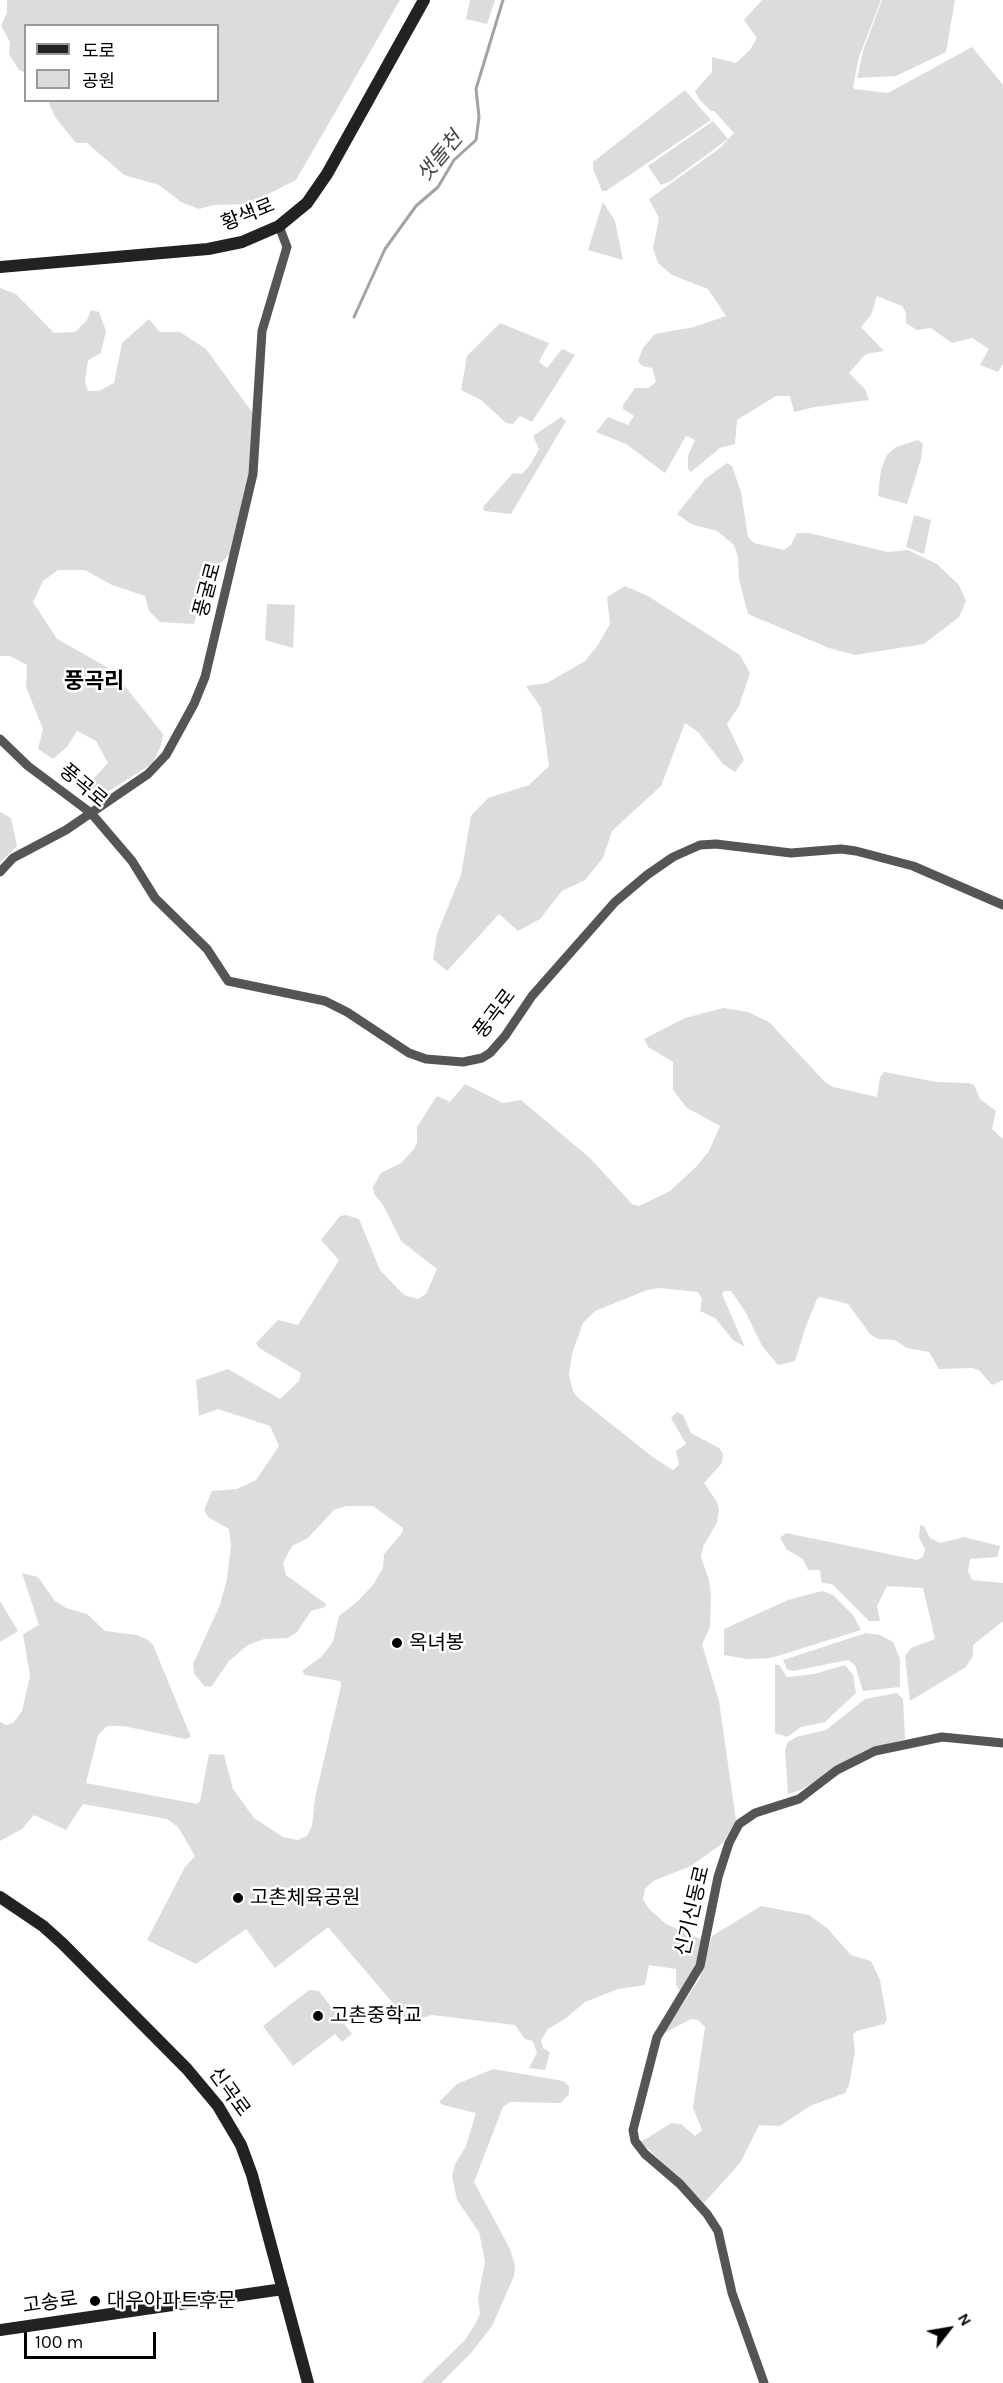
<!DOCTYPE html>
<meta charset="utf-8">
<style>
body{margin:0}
#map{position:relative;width:1003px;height:2383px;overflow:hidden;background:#fff;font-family:Karla,"Noto Sans KR",sans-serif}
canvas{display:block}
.legend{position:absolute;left:24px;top:24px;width:195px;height:78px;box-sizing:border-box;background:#fff;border:2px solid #999;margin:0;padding:8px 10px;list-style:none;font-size:18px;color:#000}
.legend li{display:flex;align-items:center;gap:12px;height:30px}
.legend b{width:30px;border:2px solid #999}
.north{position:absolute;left:919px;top:2299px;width:60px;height:60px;-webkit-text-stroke:4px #fff;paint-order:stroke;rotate:59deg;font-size:16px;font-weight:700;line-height:24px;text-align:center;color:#000}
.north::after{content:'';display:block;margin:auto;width:21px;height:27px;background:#000;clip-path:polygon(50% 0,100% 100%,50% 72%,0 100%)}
.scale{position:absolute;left:24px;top:2332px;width:132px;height:27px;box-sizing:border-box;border:3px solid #000;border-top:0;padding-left:8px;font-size:18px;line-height:21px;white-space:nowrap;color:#000;-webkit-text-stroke:4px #fff;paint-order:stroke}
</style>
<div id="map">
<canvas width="1003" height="2383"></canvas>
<ul class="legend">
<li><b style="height:8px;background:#222"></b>도로</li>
<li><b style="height:16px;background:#dcdcdc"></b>공원</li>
</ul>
<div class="north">N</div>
<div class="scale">100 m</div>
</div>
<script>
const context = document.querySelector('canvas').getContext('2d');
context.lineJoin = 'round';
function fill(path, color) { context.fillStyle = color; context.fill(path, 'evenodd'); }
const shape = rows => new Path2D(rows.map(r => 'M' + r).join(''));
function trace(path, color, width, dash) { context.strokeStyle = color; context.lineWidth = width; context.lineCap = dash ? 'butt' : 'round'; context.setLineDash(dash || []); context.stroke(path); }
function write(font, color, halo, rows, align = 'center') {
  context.font = font + ' Karla,"Noto Sans KR",sans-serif'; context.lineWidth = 5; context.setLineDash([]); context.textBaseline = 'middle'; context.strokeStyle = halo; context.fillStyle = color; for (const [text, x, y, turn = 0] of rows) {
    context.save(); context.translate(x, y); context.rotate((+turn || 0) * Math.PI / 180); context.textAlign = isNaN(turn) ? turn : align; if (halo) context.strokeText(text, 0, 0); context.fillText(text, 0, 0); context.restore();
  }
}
const green = shape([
 [7,0,400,0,296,180,249,204,214,205,199,209,181,202,159,185,124,175,87,143,76,143,55,117,48,101,218,100,218,26,26,26,24,72,19,70,9,54,10,42,1,26,7,12],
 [470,0,495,0,487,24,466,19],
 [762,0,881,0,859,57,853,87,855,89,888,93,972,47,1003,85,1003,364,998,372,980,365,989,349,972,338,952,343,931,328,917,330,906,323,906,313,902,306,877,296,871,315,861,327,884,351,866,354,849,373,865,389,869,400,815,407,794,412,790,396,776,396,737,420,735,444,720,448,691,472,688,469,688,456,695,440,686,436,665,473,626,444,596,432,608,417,628,425,634,416,623,409,623,405,635,388,648,388,656,382,652,368,642,366,638,361,643,348,655,334,694,327,726,316,708,289,672,275,658,263,653,248,659,218,649,199,720,148,734,133,714,111,711,111,699,99,695,91,712,72,712,57,736,63,750,50,757,38,744,20],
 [882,0,955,0,946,52,896,76,857,78,863,51],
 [685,90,711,120,606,191,602,191,593,169,593,162],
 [713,121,728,139,671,181,661,185,648,166],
 [603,202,615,221,623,260,588,250],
 [0,288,16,294,54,333,75,332,87,320,91,310,99,312,106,331,101,353,88,360,85,382,88,391,99,391,114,383,122,343,149,319,160,332,180,332,206,349,255,416,249,474,233,550,205,581,194,624,160,622,149,611,145,596,112,585,85,570,58,570,43,581,33,602,57,639,112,670,163,734,161,745,153,763,95,800,86,787,108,763,96,741,77,731,67,747,53,759,38,749,43,729,26,687,27,665,10,656,0,656],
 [500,323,549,343,539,362,547,368,562,349,575,355,532,422,520,416,513,424,506,423,481,400,461,390,467,356],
 [561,417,566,421,511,514,484,511,483,507,513,473,522,474,530,465,539,449,533,436],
 [918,440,923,444,921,459,907,504,878,496,881,469,887,455,896,447],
 [727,463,732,466,741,492,748,537,754,543,784,550,791,545,797,533,809,533,887,552,908,550,937,564,959,585,966,601,959,617,924,644,855,655,829,648,748,614,739,579,738,557,734,545,717,531,691,524,677,514,705,479],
 [914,515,931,520,924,554,906,547],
 [625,586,648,596,740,655,750,673,739,706,727,724,744,760,735,772,723,764,698,732,685,723,661,786,612,831,603,858,585,880,562,891,540,919,518,931,499,914,447,971,433,959,437,934,461,875,471,816,488,798,529,785,549,766,541,708,526,686,547,683,585,661,598,645,610,624,607,597],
 [267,604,295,605,293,648,265,640],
 [0,812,11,818,17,846,0,863],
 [723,1008,748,1012,769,1022,824,1081,833,1087,877,1097,880,1077,884,1072,937,1082,968,1083,974,1085,980,1099,996,1111,992,1129,1003,1139,1003,1380,992,1385,979,1370,972,1368,939,1369,929,1352,907,1348,895,1340,878,1339,870,1334,848,1304,820,1297,817,1299,806,1326,795,1361,778,1365,762,1346,746,1313,731,1291,724,1291,722,1294,745,1347,733,1340,715,1318,700,1311,702,1299,698,1292,659,1288,647,1290,595,1311,583,1323,572,1354,569,1374,573,1391,577,1397,654,1458,673,1470,679,1465,676,1451,686,1444,671,1418,677,1412,683,1415,691,1433,719,1448,723,1454,722,1463,704,1483,717,1502,719,1510,717,1522,703,1547,701,1557,709,1580,711,1596,710,1627,702,1644,719,1701,736,1820,723,1843,691,1866,653,1881,645,1889,643,1899,649,1909,666,1924,701,1939,696,1967,681,1992,676,1985,676,1969,649,1965,645,1985,618,1989,585,2002,566,2018,548,2029,541,2040,543,2048,550,2052,545,2070,529,2068,537,2053,533,2041,525,2039,515,2025,432,2015,409,2022,328,1927,275,1968,246,1929,196,1964,147,1940,185,1867,195,1856,178,1827,167,1819,83,1804,66,1830,34,1815,22,1829,0,1841,0,1722,6,1725,13,1723,22,1711,30,1676,23,1634,39,1625,22,1573,38,1577,55,1601,66,1608,87,1614,105,1631,137,1635,148,1640,153,1645,191,1737,186,1739,123,1726,107,1726,98,1735,86,1783,197,1804,200,1801,209,1754,224,1755,233,1789,254,1818,283,1837,298,1840,307,1836,312,1826,315,1798,341,1686,340,1681,305,1675,302,1671,321,1657,333,1642,339,1616,357,1602,373,1585,383,1568,384,1554,402,1533,403,1528,373,1506,346,1506,334,1510,308,1538,292,1546,283,1563,286,1575,326,1604,325,1607,311,1611,297,1632,288,1638,264,1639,248,1645,229,1661,211,1687,204,1686,194,1673,193,1664,220,1605,227,1579,231,1545,229,1529,208,1517,204,1510,212,1491,237,1489,256,1480,279,1446,270,1426,218,1409,199,1416,196,1380,228,1369,280,1399,299,1381,301,1373,259,1348,256,1343,278,1320,298,1325,339,1260,321,1240,340,1216,346,1215,359,1219,380,1270,404,1295,418,1299,426,1294,437,1269,401,1241,383,1205,374,1194,373,1187,381,1173,401,1163,414,1149,417,1142,417,1127,437,1096,450,1102,465,1084,503,1103,521,1100,591,1159,632,1204,639,1206,670,1191,696,1167,709,1151,720,1126,687,1108,673,1090,673,1062,648,1047,644,1039,685,1018],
 [920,1525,924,1526,930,1538,940,1543,964,1537,1000,1546,997,1557,970,1559,968,1571,972,1580,1003,1583,1003,1621,973,1645,973,1656,966,1667,910,1701,905,1656,911,1648,935,1639,923,1588,887,1586,877,1606,880,1621,869,1621,832,1584,822,1583,820,1570,808,1570,803,1559,787,1550,780,1538,786,1533,917,1560,923,1557,925,1549,919,1537],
 [822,1591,833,1595,853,1615,861,1630,771,1658,747,1659,724,1655,724,1629,788,1600],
 [0,1601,18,1631,0,1642],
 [866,1633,880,1635,893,1642,900,1659,900,1687,863,1691,855,1665,848,1660,793,1671,787,1669,783,1660],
 [775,1665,779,1665,787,1677,814,1674,845,1665,853,1675,856,1693,825,1722,801,1727,787,1737,775,1733],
 [897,1693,903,1699,905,1739,862,1752,801,1790,788,1794,785,1751,787,1743,796,1737,826,1730,865,1699],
 [761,1906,809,1915,827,1928,851,1955,871,1961,880,1980,887,2020,884,2024,857,2031,853,2034,855,2052,849,2085,845,2093,810,2106,780,2126,759,2125,740,2163,704,2203,641,2142,671,2123,681,2124,695,2136,702,2130,693,2108,705,2027,698,2020,691,2019,663,2034,700,1978,712,1936],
 [309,1990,319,1991,352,2034,342,2042,335,2034,293,2066,263,2026],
 [493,2069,563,2081,569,2086,569,2094,561,2103,510,2102,503,2107,474,2182,510,2249,515,2265,514,2276,492,2326,471,2353,441,2383,421,2383,465,2340,474,2326,480,2314,478,2298,485,2261,479,2232,457,2200,452,2176,455,2164,466,2146,476,2113,443,2105,439,2102,457,2084]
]);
const stream = shape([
 [354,317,385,249,416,206,438,187,454,160,476,140,479,117,476,89,503,0]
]);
const street = shape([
 [0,739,28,766,91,813,132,861,155,898,207,949,228,981,325,1001,347,1012,409,1053,426,1059,463,1062,482,1058,490,1053,505,1036,532,996,615,902,647,875,673,857,700,845,716,844,791,853,841,849,856,851,913,866,1003,905],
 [0,872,13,858,66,830,148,774,166,755,194,704,205,677,253,474,262,331,287,247,279,226],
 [764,2383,732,2293,718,2231,707,2214,680,2184,645,2154,635,2141,633,2130,657,2037,700,1966,718,1877,729,1843,739,1824,755,1813,799,1799,837,1770,875,1751,942,1737,1003,1743]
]);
const secondary = shape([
 [0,267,208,249,242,242,279,226,307,203,327,174,424,0],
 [0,1897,43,1926,63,1944,187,2069,218,2106,241,2145,252,2175,308,2383],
 [0,2330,283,2289]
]);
const markers = [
 [397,1643,6,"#000"],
 [238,1898,6,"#000"],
 [318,2016,6,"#000"],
 [95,2301,6,"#000"]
];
const streetNames = [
 ["황색로",248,215,-22],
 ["풍굴로",208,590,-75],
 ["풍곡로",83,786,40],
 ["풍곡로",495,1014,-53],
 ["신기신동로",693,1911,-77],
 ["신곡로",229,2092,54],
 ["고송로",50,2303,-8]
];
const poiNames = [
 ["옥녀봉",409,1643],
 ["고촌체육공원",250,1898],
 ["고촌중학교",330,2016],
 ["대우아파트후문",107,2301]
];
const waterNames = [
 ["샛돌천",440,157,-50]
];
const quarterNames = [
 ["풍곡리",94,682]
];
fill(green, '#dcdcdc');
trace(stream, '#a3a3a3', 3);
trace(street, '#555', 9);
trace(secondary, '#222', 12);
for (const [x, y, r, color] of markers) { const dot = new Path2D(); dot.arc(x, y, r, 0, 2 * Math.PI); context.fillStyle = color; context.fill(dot); trace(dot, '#fff', 2); }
write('20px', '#000', '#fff', streetNames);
write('20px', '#000', '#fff', poiNames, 'left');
write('italic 21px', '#444', '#fff', waterNames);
write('bold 22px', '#000', '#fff', quarterNames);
</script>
